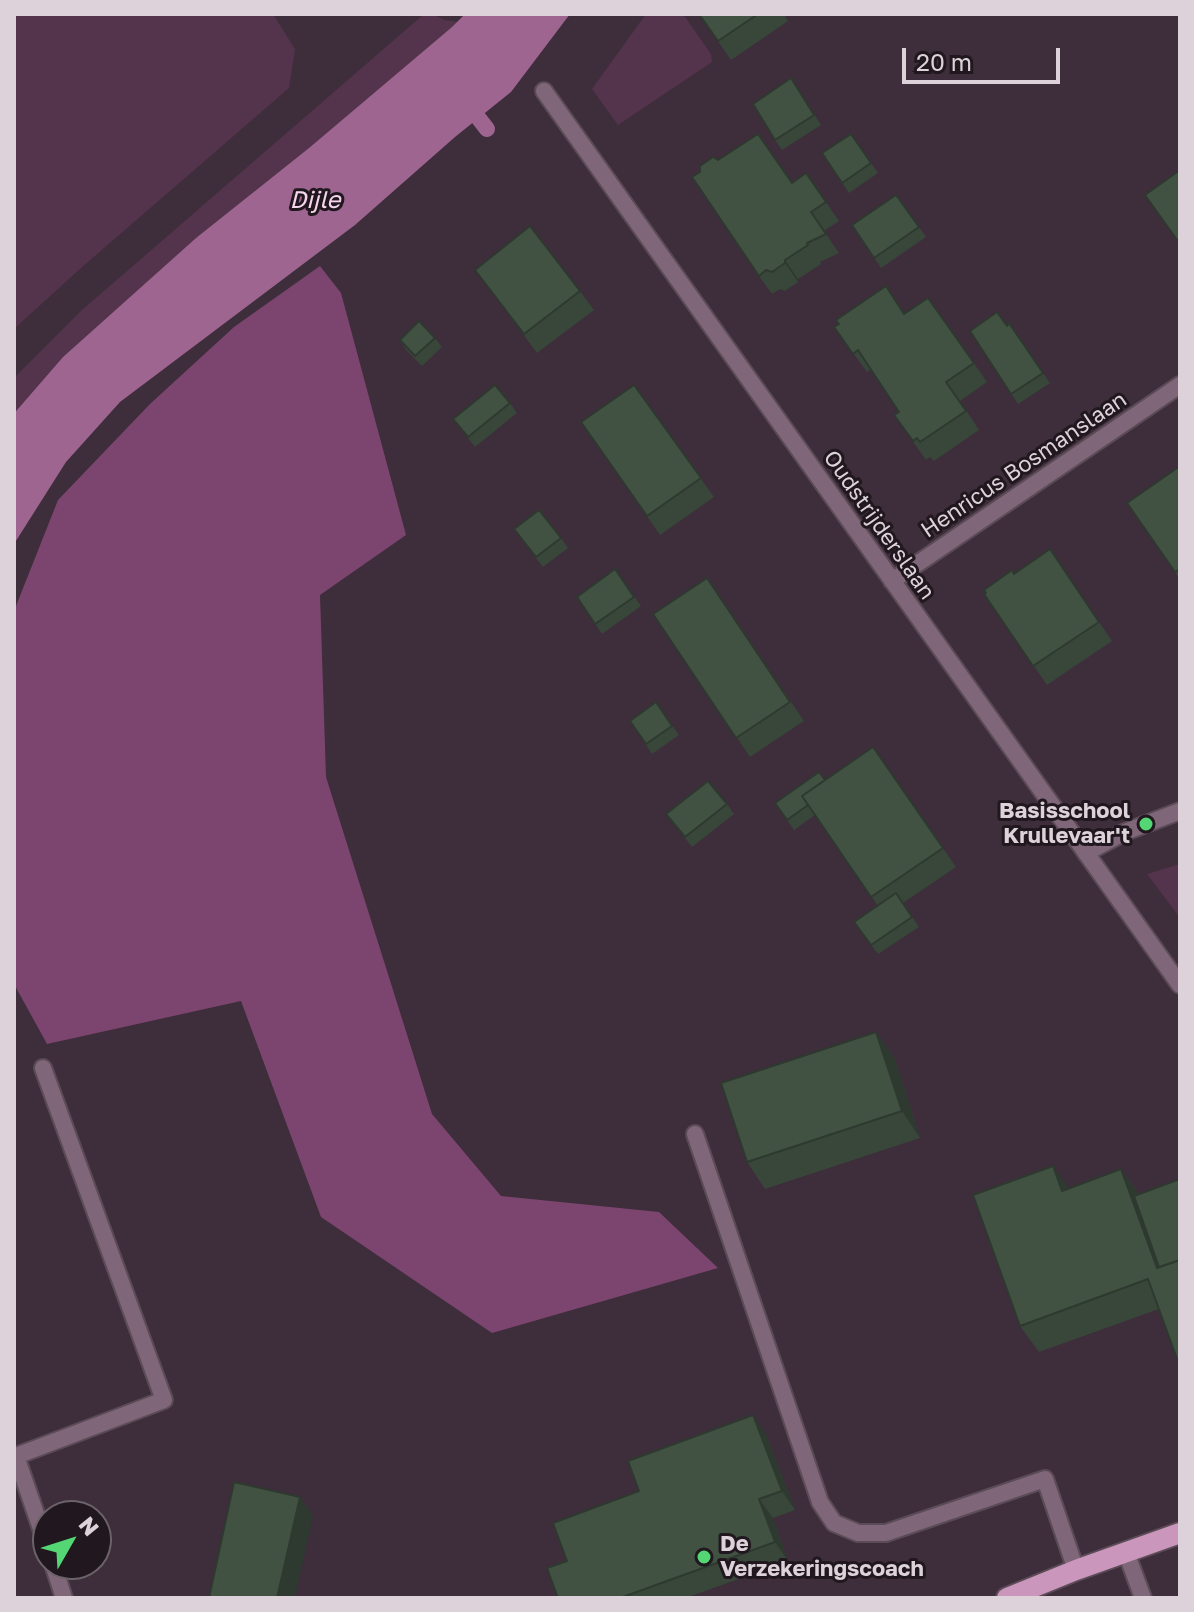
<!DOCTYPE html>
<style>
body{margin:0}
#map{position:relative;width:1194px;height:1612px;overflow:hidden;background:#3e2d3a;font-family:"Golos Text",sans-serif}
canvas{display:block}
.frame{position:absolute;inset:0;border:16px solid #ddd2d9;pointer-events:none}
.north{position:absolute;left:32px;top:1500px;width:80px;height:80px;box-sizing:border-box;background:#20181e;border:2px solid #6c6269;border-radius:50%;rotate:51deg;font-size:22px;font-weight:700;line-height:32px;text-align:center;color:#ddd2d9}
.north::after{content:'';display:block;margin:auto;width:28px;height:36px;background:#53d673;clip-path:polygon(50% 0,100% 100%,50% 72%,0 100%)}
.scale{position:absolute;left:902px;top:48px;width:158px;height:36px;box-sizing:border-box;border:4px solid #ddd2d9;border-top:0;padding-left:10px;font-size:24px;line-height:28px;white-space:nowrap;color:#ddd2d9;-webkit-text-stroke:6px #20181e;paint-order:stroke}
</style>
<div id="map">
<canvas width="1194" height="1612"></canvas>
<div class="frame"></div>
<div class="north">N</div>
<div class="scale">20 m</div>
</div>
<script>
const context = document.querySelector('canvas').getContext('2d');
context.lineJoin = 'round';
function fill(path, color) { context.fillStyle = color; context.fill(path, 'evenodd'); }
const shape = rows => new Path2D(rows.map(r => 'M' + r).join(''));
function trace(path, color, width, dash) { context.strokeStyle = color; context.lineWidth = width; context.lineCap = dash ? 'butt' : 'round'; context.setLineDash(dash || []); context.stroke(path); }
function write(font, color, halo, rows, align = 'center') {
  context.font = font + ' "Golos Text",sans-serif'; context.lineWidth = 6; context.setLineDash([]); context.textBaseline = 'middle'; context.strokeStyle = halo; context.fillStyle = color; for (const [text, x, y, turn = 0] of rows) {
    context.save(); context.translate(x, y); context.rotate((+turn || 0) * Math.PI / 180); context.textAlign = isNaN(turn) ? turn : align; if (halo) context.strokeText(text, 0, 0); context.fillText(text, 0, 0); context.restore();
  }
}
const green = shape([
 [14,14,273,14,295,49,289,88,81,268,14,329],
 [424,14,434,15,445,20,458,22,309,148,196,238,63,357,14,413,14,378,82,310],
 [646,14,683,14,711,54,712,62,618,125,592,89],
 [1180,864,1180,918,1147,874]
]);
const forest = shape([
 [320,266,341,293,406,535,320,595,326,777,432,1114,501,1196,659,1212,718,1268,492,1333,321,1217,241,1001,47,1044,14,984,14,611,58,500,150,404,234,327]
]);
const water = shape([
 [465,14,570,14,511,92,455,137,355,225,120,402,66,462,14,544,14,413,17,410,63,357,196,238,309,148,452,27]
]);
const stream = shape([
 [466,102,487,129]
]);
const lane = shape([
 [1086,853,1125,832,1180,811],
 [43,1068,164,1400,16,1456,48,1549],
 [695,1134,820,1502,834,1523,858,1533,886,1533,1045,1479,1076,1570],
 [1126,1552,1143,1598],
 [53,1564,64,1598]
]);
const street = shape([
 [544,91,1180,985],
 [892,581,1180,385]
]);
const primary = shape([
 [1007,1598,1076,1570,1180,1533]
]);
const wall = shape([
 [699,14,784,14,788,21,731,60],
 [791,78,821,125,782,150,775,140],
 [851,134,878,173,849,193,822,153],
 [718,160,792,182,806,173,839,221,824,231,839,253,820,262,821,264,798,279,798,282,785,291,780,289,772,294,759,276],
 [896,195,926,237,881,268,852,225],
 [475,270,580,291,594,310,537,353],
 [928,298,987,382,960,401,979,430,934,461,930,457,926,460,894,415,899,412,871,369,867,372,834,327,905,313],
 [1009,323,1050,383,1018,404,970,331,1007,326],
 [435,338,442,347,422,366,406,350,400,340],
 [634,385,714,497,660,535,581,422],
 [510,403,517,413,475,447,453,419],
 [1180,466,1180,580,1175,572],
 [561,538,568,548,543,567,521,539],
 [1050,549,1112,641,1047,685,984,594],
 [615,569,641,606,602,634,577,597],
 [707,578,804,721,750,757,653,614],
 [656,702,679,735,652,754,630,721],
 [873,747,956,867,903,903,919,927,878,954,854,922,878,906,815,815,794,830,775,803,825,780],
 [727,804,734,814,692,847,666,814],
 [876,1032,895,1059,920,1138,765,1189,747,1162],
 [1121,1169,1139,1194,1159,1309,1039,1352,1020,1326,1069,1188],
 [766,1434,795,1510,773,1518,788,1561,686,1598,558,1598,567,1561,639,1491]
]);
const shadedWall = shape([
 [785,260,798,279,798,282,785,263],
 [876,1032,895,1059,920,1138,902,1111],
 [1053,1166,1072,1192,1062,1191],
 [1121,1169,1140,1196,1168,1273,1157,1268],
 [753,1415,766,1434,795,1510,782,1491],
 [300,1497,313,1516,295,1598,277,1598],
 [759,1499,773,1518,788,1561,775,1542]
]);
const building = shape([
 [699,14,758,14,718,41,699,14],
 [791,78,814,115,775,140,753,104,791,78],
 [758,134,792,183,806,173,826,202,811,212,826,234,807,243,808,245,785,260,785,263,772,272,766,270,759,276,692,177,700,172,700,166,713,157,718,160,758,134],
 [851,134,871,163,842,183,822,153,851,134],
 [1180,170,1180,244,1145,195,1180,170],
 [896,195,919,227,874,258,852,225,896,195],
 [530,226,580,291,524,334,475,270,530,226],
 [886,286,904,314,928,298,974,363,946,382,966,411,920,442,917,438,913,441,894,415,899,412,858,350,853,354,834,327,839,324,836,320,886,286],
 [997,312,1007,326,1009,323,1043,373,1011,394,970,331,997,312],
 [419,321,435,338,415,356,400,340,419,321],
 [495,385,510,403,468,437,453,419,495,385],
 [634,385,701,478,647,516,581,422,634,385],
 [1180,466,1180,569,1175,572,1127,503,1180,466],
 [539,510,561,538,536,557,514,529,539,510],
 [1050,549,1099,622,1033,666,984,594,986,593,984,590,1012,570,1014,574,1050,549],
 [615,569,634,597,595,624,577,597,615,569],
 [707,578,790,702,736,738,653,614,707,578],
 [656,702,672,726,646,744,630,721,656,702],
 [873,747,943,848,871,897,802,796,873,747],
 [819,772,825,780,802,796,808,805,787,820,775,803,819,772],
 [708,781,727,804,685,837,666,814,708,781],
 [896,893,912,917,871,945,854,922,896,893],
 [876,1032,902,1111,747,1162,721,1083,876,1032],
 [1053,1166,1062,1191,1121,1169,1157,1268,1180,1260,1180,1367,1148,1279,1020,1326,973,1195,1053,1166],
 [1180,1179,1180,1260,1159,1267,1134,1196,1180,1179],
 [753,1415,782,1491,759,1499,775,1542,620,1598,558,1598,547,1568,567,1561,553,1523,639,1491,628,1461,753,1415],
 [234,1482,300,1497,277,1598,209,1598,234,1482]
]);
const markers = [
 [1146,824,8,"#53d673"],
 [704,1557,8,"#53d673"]
];
const streetNames = [
 ["Henricus Bosmanslaan",1024,465,-34],
 ["Oudstrijderslaan",879,525,55]
];
const poiNames = [
 ["Basisschool",1130,811],
 ["Krullevaar't",1130,836],
 ["De",720,1544,"left"],
 ["Verzekeringscoach",720,1569,"left"]
];
const waterNames = [
 ["Dijle",315,200]
];
fill(green, '#54344c');
fill(forest, '#7c456f');
fill(water, '#9e6590');
trace(stream, '#9e6590', 16);
trace(lane, '#5b4b57', 20);
trace(street, '#5b4b57', 20);
trace(primary, '#5b4b57', 24);
trace(lane, '#7f6678', 16);
trace(street, '#7f6678', 16);
trace(primary, '#ca96bc', 20);
fill(wall, '#38473a');
fill(shadedWall, '#2e392f');
fill(building, '#415243');
trace(building, '#2e392f', 2);
for (const [x, y, r, color] of markers) { const dot = new Path2D(); dot.arc(x, y, r, 0, 2 * Math.PI); context.fillStyle = color; context.fill(dot); trace(dot, '#20181e', 3); }
write('22px', '#ddd2d9', '#20181e', streetNames);
write('bold 22px', '#ddd2d9', '#20181e', poiNames, 'right');
write('italic 24px', '#f8d5ee', '#20181e', waterNames);
</script>
